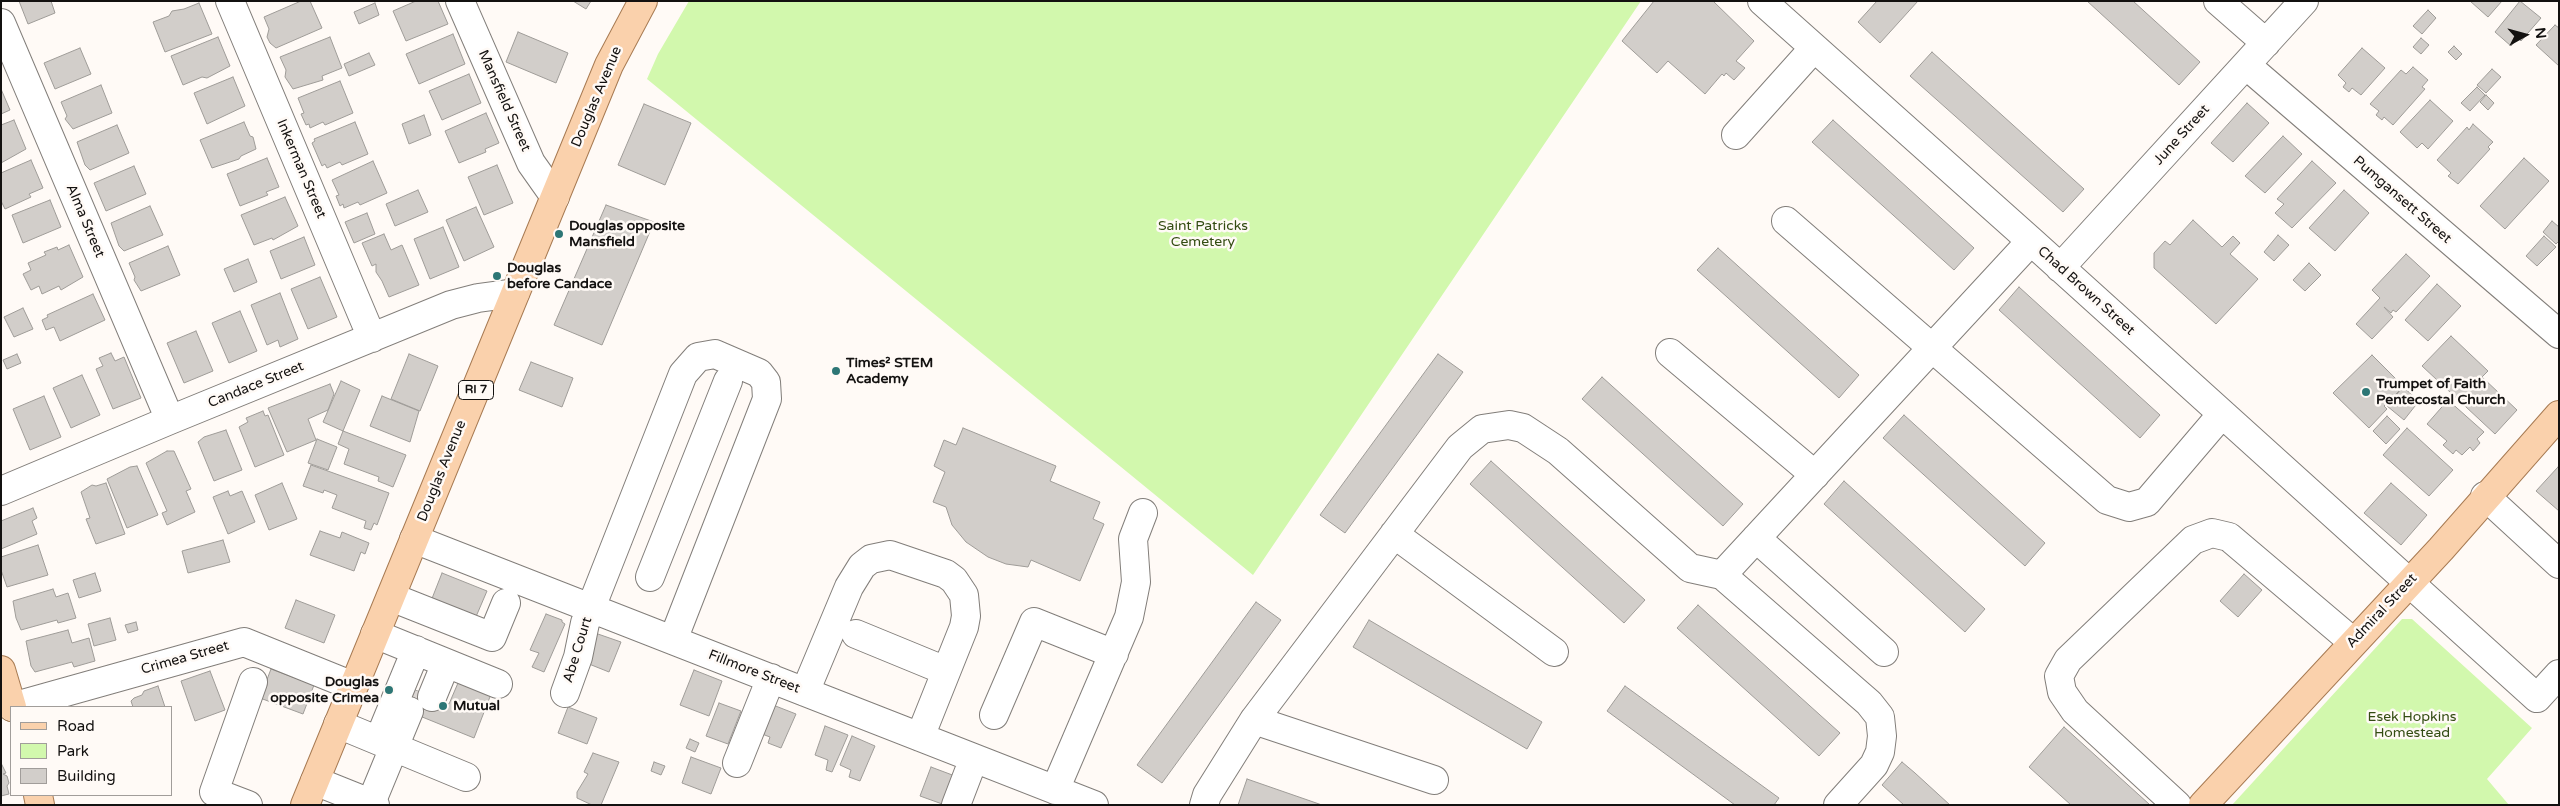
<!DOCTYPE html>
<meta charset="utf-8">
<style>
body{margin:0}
#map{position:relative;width:2560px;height:806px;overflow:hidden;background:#fffaf6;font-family:"Varela Round",sans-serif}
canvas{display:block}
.frame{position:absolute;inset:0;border:2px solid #131110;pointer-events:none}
.legend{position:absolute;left:10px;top:706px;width:162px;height:90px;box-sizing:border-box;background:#fffaf6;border:1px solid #a19d9a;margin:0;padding:6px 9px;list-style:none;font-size:15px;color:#131110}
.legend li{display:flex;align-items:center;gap:10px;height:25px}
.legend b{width:25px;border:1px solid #a19d9a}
.north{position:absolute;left:2500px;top:10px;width:50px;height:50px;-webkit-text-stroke:4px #fffaf6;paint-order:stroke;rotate:83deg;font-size:14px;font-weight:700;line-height:20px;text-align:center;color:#131110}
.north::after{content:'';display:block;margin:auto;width:18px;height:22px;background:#131110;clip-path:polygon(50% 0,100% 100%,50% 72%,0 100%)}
</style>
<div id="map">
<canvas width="2560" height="806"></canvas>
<div class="frame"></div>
<ul class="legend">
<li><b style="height:6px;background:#fad1ac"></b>Road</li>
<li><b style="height:14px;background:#d2f8ad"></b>Park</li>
<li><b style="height:14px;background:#d2ceca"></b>Building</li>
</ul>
<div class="north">N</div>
</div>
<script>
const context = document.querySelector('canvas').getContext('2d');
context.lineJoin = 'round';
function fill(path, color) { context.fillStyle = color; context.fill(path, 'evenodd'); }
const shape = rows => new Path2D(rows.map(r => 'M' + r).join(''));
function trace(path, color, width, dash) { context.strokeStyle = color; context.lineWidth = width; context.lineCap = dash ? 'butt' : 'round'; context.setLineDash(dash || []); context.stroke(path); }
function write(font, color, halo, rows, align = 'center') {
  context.font = font + ' "Varela Round",sans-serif'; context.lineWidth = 5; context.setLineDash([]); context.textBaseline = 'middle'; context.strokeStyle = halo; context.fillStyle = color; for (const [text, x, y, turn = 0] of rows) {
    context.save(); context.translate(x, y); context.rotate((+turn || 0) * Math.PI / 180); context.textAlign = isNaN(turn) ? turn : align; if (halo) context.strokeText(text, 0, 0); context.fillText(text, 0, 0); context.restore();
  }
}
const green = shape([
 [689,1,1641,1,1253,575,647,79,658,54],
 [2402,619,2412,619,2532,728,2487,779,2509,805,2232,805]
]);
const building = shape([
 [19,1,51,1,55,13,28,24,19,1],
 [301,1,310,1,322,28,276,48,270,43,267,37,269,29,264,17,301,1],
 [416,1,438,1,448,24,406,41,393,11,416,1],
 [573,1,591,1,586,9,573,1],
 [1654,1,1713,1,1754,41,1736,61,1745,68,1734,80,1726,73,1724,76,1722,74,1705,94,1668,61,1657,73,1622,41,1654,1],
 [1877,1,1918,1,1880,43,1858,22,1877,1],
 [2087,1,2133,1,2200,62,2179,85,2087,1],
 [2470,1,2502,1,2488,17,2470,1],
 [2520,1,2541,18,2521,41,2518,38,2511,46,2495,32,2520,1],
 [199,3,212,34,165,52,153,22,169,16,172,11,184,9,199,3],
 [375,3,379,15,359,24,354,12,375,3],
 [2428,10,2436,18,2422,34,2413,26,2428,10],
 [2555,25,2559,28,2559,66,2536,45,2555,25],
 [518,32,568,53,556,83,506,62,518,32],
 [453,34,465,64,419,84,406,54,453,34],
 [218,37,230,66,207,78,202,77,183,85,171,56,218,37],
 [330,37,342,68,322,76,323,80,293,89,285,77,286,70,280,57,330,37],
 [2421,38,2429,45,2421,54,2413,47,2421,38],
 [2454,46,2462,54,2456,60,2448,52,2454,46],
 [80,48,91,74,55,89,44,63,80,48],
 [2362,48,2385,68,2361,95,2352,88,2349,92,2343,87,2346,83,2338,75,2362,48],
 [1932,52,2084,189,2063,212,1910,76,1932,52],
 [369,53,375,65,349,76,344,64,369,53],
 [2413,67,2428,80,2422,87,2425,89,2393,125,2384,117,2382,120,2376,115,2379,111,2370,104,2401,70,2406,74,2413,67],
 [2492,69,2501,77,2486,93,2477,85,2492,69],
 [469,74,481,103,442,120,429,91,469,74],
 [233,77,245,106,207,124,194,93,233,77],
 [340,81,353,113,325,125,323,122,310,128,309,124,306,125,301,114,304,113,298,98,340,81],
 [101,85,112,113,73,129,65,119,67,116,61,102,101,85],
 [2477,87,2485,95,2470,111,2461,103,2477,87],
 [1,89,10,110,1,114,1,89],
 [2486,95,2494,103,2488,110,2480,102,2486,95],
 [2430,100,2453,121,2428,149,2422,143,2417,148,2400,132,2430,100],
 [2247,103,2269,123,2233,162,2211,143,2247,103],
 [644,104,691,123,665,185,618,165,644,104],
 [486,113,499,143,485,149,486,152,459,163,445,131,486,113],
 [424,115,431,135,409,144,402,124,424,115],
 [14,120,26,149,1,163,1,125,14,120],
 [1833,120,1974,248,1954,270,1812,142,1833,120],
 [244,122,250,136,253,137,256,149,241,156,239,159,212,168,200,140,244,122],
 [355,122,368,154,342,165,340,162,327,168,325,164,322,166,312,143,315,141,314,139,355,122],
 [2473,124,2493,142,2488,147,2490,149,2458,184,2448,176,2451,173,2437,160,2467,127,2469,130,2473,124],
 [117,125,129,153,90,170,85,165,77,142,117,125],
 [2283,136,2302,154,2265,193,2245,176,2283,136],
 [267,158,279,187,266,192,268,195,240,206,227,174,267,158],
 [2524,158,2549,181,2505,229,2480,206,2524,158],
 [31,160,43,188,29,194,31,197,5,209,1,201,1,173,31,160],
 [373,161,387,193,360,205,358,202,344,208,343,204,340,206,336,196,339,195,332,180,373,161],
 [2312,161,2336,183,2292,228,2275,213,2284,204,2277,199,2312,161],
 [497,165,513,203,484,215,468,177,497,165],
 [134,166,146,194,106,211,94,183,134,166],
 [418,190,428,212,395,226,386,204,418,190],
 [2344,190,2369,213,2335,251,2309,228,2344,190],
 [285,197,298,226,273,240,272,238,254,245,241,215,285,197],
 [50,200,61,227,23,243,12,215,50,200],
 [606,205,654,222,602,345,554,325,606,205],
 [150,206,163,235,124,251,119,246,111,223,150,206],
 [476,207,494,247,464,261,446,220,476,207],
 [367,213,375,234,354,243,345,222,367,213],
 [2193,220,2222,247,2233,236,2240,243,2230,254,2258,279,2216,324,2154,268,2154,253,2165,241,2170,245,2193,220],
 [2552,221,2559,227,2559,241,2556,244,2543,232,2552,221],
 [443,227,459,267,430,279,414,239,443,227],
 [384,234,391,250,402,245,419,285,389,297,382,281,376,272,376,264,372,266,362,243,384,234],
 [2278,235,2289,245,2274,261,2264,252,2278,235],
 [2544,236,2556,247,2537,266,2526,256,2544,236],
 [304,237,315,265,281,279,270,251,304,237],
 [69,245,83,277,61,290,59,286,42,294,39,286,31,290,23,274,31,270,28,263,46,255,44,252,57,247,58,250,69,245],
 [168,246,180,275,141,291,134,280,135,277,129,263,168,246],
 [1718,248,1859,375,1839,398,1697,270,1718,248],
 [2406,254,2430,276,2396,312,2393,310,2391,313,2384,307,2393,317,2372,339,2356,324,2380,298,2372,290,2406,254],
 [248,259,257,282,234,292,224,269,248,259],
 [2309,263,2321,275,2305,291,2293,280,2309,263],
 [320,277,337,317,308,329,291,289,320,277],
 [2437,284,2461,306,2428,341,2405,320,2437,284],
 [2019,287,2160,415,2140,438,1999,310,2019,287],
 [280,293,298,339,280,347,278,340,267,345,251,305,280,293],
 [93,294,105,320,60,341,54,327,46,330,42,320,48,317,47,315,93,294],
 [23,308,33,329,14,337,4,317,23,308],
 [240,311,257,351,229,363,212,323,240,311],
 [196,331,213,371,184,383,167,343,196,331],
 [2451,336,2488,371,2482,377,2517,410,2495,434,2422,366,2451,336],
 [111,353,115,361,124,357,141,398,113,409,96,369,103,366,99,358,111,353],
 [17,354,21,363,7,369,3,360,17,354],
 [409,354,438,366,420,411,391,399,409,354],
 [1438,354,1463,372,1345,533,1320,515,1438,354],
 [2372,355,2399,382,2395,387,2399,391,2384,406,2387,409,2369,428,2333,393,2372,355],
 [531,362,573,378,562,407,519,390,531,362],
 [82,375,100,415,71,428,53,388,82,375],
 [1602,377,1743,504,1723,526,1582,399,1602,377],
 [341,381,360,390,343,431,323,422,341,381],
 [330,384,334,394,328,410,308,419,316,440,287,452,268,408,330,384],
 [2403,387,2419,401,2404,420,2387,406,2403,387],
 [44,396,61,437,30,450,13,409,44,396],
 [382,396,419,411,410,442,370,426,382,396],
 [2448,400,2484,432,2477,439,2480,443,2473,451,2470,447,2462,455,2456,450,2453,454,2443,445,2447,441,2427,424,2448,400],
 [263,411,265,416,268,415,284,455,255,467,239,427,248,422,246,418,263,411],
 [1904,415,2045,543,2025,566,1883,438,1904,415],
 [2387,416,2400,429,2386,444,2373,431,2387,416],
 [963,428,1056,466,1050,481,1100,502,1093,519,1104,524,1080,581,1031,560,1028,567,1006,564,988,557,966,542,952,525,946,507,933,502,945,472,934,466,944,440,956,445,963,428],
 [2407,428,2453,470,2429,496,2383,455,2407,428],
 [226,430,242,470,214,481,198,442,204,437,226,430],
 [343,431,406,455,393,487,378,481,379,477,344,464,349,449,338,444,343,431],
 [317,439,337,447,328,470,308,463,317,439],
 [167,451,174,451,191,489,186,491,195,512,167,525,162,513,167,511,146,463,167,451],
 [1491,461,1645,600,1624,623,1470,484,1491,461],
 [311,465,389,493,377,525,374,523,371,530,364,528,366,521,332,508,337,495,324,490,323,493,303,486,311,465],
 [137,466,158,515,127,528,107,479,130,467,137,466],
 [2558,467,2559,467,2559,511,2536,491,2558,467],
 [1844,481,1985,609,1965,632,1824,504,1844,481],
 [106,483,125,534,96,544,86,519,90,518,81,492,92,485,96,486,106,483],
 [282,483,297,519,269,530,255,495,282,483],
 [2391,483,2427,515,2401,545,2364,513,2391,483],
 [228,491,230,496,242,491,255,522,228,534,213,497,228,491],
 [33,508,37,518,32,521,37,534,1,549,1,521,33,508],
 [320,531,340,538,342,532,369,543,365,554,361,552,354,571,310,555,320,531],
 [223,540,230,562,188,573,182,551,223,540],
 [38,545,48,575,7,587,1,570,1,557,38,545],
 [95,573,101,591,79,598,73,580,95,573],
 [442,573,487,591,475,619,431,601,442,573],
 [2244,574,2262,590,2238,617,2220,601,2244,574],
 [53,589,56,597,68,593,76,618,58,623,57,620,21,630,16,618,13,601,53,589],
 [296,600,335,615,324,643,285,628,296,600],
 [1256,602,1281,620,1162,783,1137,765,1256,602],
 [1698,605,1840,733,1819,756,1677,628,1698,605],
 [546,614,562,620,562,622,565,624,544,672,532,667,539,653,530,650,546,614],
 [110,618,116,640,94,646,88,624,110,618],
 [1369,620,1542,722,1527,749,1353,647,1369,620],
 [136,622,138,630,128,633,125,625,136,622],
 [68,630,72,643,89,638,95,661,74,667,72,662,35,672,31,666,26,641,68,630],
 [595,633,621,642,609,672,584,662,595,633],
 [271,669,314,685,303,714,260,698,271,669],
 [694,670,722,681,709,716,680,705,694,670],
 [210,671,225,710,195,721,181,681,210,671],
 [461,676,493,689,474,738,400,708,408,687,449,704,461,676],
 [158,686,165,707,133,707,131,701,134,698,142,695,144,691,158,686],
 [1625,686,1779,798,1774,805,1735,805,1607,711,1625,686],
 [719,703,741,711,728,744,706,736,719,703],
 [773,705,796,714,781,748,768,743,770,737,762,734,773,705],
 [568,707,597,718,587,744,558,733,568,707],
 [825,726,848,735,832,772,826,770,828,760,815,755,825,726],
 [2064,727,2149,804,2148,805,2071,805,2029,767,2064,727],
 [852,736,875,746,860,781,849,777,851,770,840,765,852,736],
 [690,739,699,743,695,752,686,748,690,739],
 [593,753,619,762,601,805,592,805,577,798,577,792,588,774,584,772,593,753],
 [691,757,721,768,711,794,682,783,691,757],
 [654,762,665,766,661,775,651,771,654,762],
 [1902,762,1915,773,1950,805,1904,805,1882,785,1902,762],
 [1,763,6,773,3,774,7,776,9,783,7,786,9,794,1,796,1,763],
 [931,767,955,776,945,805,920,796,931,767],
 [1247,779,1322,805,1238,805,1247,779]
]);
const minorTunnel = shape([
 [409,711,417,691]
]);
const minor = shape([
 [230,1,372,338],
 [460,1,531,163,555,197],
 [1762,1,2031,241,2537,698,2559,674],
 [2218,1,2266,43],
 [1,23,170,420],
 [2246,65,2559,334],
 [1736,135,1814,48],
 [1786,221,2107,500,2129,507,2147,502,2222,414],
 [2060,268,2304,1],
 [1670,353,1815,475],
 [1,491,170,420,451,305,478,298,515,293],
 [2485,496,2559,564],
 [1394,534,1554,652],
 [1756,538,1884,652],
 [414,539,1094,805],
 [1722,575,2031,241],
 [650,577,728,381],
 [391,597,492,637,506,603],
 [375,634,498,684],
 [856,634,946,671],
 [805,692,849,587,862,566,871,559,890,555,946,574,954,580,964,595,966,616,964,627,920,737],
 [565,693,578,657,585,623,683,374,698,357,715,354,759,373,766,382,767,399,673,640],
 [432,697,446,663],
 [12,707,244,642,353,686],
 [994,715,1034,622,1114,654],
 [1254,720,1434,780],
 [338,724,466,777],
 [383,730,416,650],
 [737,763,771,678],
 [315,781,375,805],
 [1055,790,1129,617,1136,582,1133,539,1143,513],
 [371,803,409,711],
 [248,805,214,792,253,682],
 [956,805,974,758],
 [1204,805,1207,795,1254,720,1460,447,1482,429,1509,425,1523,428,1558,451,1690,568,1722,575,1869,703,1880,717,1882,736,1880,752,1874,765,1838,805],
 [2177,805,2075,711,2062,692,2059,676,2068,660,2193,540,2212,533,2229,537,2353,642]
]);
const major = shape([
 [1,670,12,707],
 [38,795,40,805],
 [305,805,609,65,643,1],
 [2203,805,2441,549,2559,415]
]);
const markers = [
 [559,234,5,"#2d7675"],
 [497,276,5,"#2d7675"],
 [836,371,5,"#2d7675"],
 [2366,392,5,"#2d7675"],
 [389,690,5,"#2d7675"],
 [443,706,5,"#2d7675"]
];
const shields = [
 [476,390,35]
];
const shieldNames = [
 ["RI 7",476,390]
];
const streetNames = [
 ["Douglas Avenue",597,97,-67],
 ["Mansfield Street",504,101,66],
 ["June Street",2182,135,-48],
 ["Inkerman Street",301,169,67],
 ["Pumgansett Street",2402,200,41],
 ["Alma Street",85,221,67],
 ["Chad Brown Street",2086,291,42],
 ["Candace Street",256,385,-22],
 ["Douglas Avenue",442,471,-68],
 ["Admiral Street",2382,611,-47],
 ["Abe Court",578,650,-73],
 ["Crimea Street",185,658,-16],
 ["Fillmore Street",754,672,21]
];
const poiNames = [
 ["Douglas opposite",569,226],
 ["Mansfield",569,242],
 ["Douglas",507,268],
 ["before Candace",507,284],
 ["Times² STEM",846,363],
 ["Academy",846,379],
 ["Trumpet of Faith",2376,384],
 ["Pentecostal Church",2376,400],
 ["Douglas",379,682,"right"],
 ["opposite Crimea",379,698,"right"],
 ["Mutual",453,706]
];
const parkNames = [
 ["Saint Patricks",1203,226],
 ["Cemetery",1203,242],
 ["Esek Hopkins",2412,717],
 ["Homestead",2412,733]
];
fill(green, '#d2f8ad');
fill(building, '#d2ceca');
trace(building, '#9f9c98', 1);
trace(minorTunnel, '#dcd7d4', 28, [28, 14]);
trace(minor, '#827e7a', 30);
trace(major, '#a77a52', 30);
trace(minor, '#fff', 28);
trace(major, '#fad1ac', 28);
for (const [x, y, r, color] of markers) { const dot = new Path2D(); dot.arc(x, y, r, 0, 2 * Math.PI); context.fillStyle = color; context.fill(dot); trace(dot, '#fffaf6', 2); }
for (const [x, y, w] of shields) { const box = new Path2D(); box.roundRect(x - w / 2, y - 9.5, w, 19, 4); context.fillStyle = '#fffaf6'; context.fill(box); trace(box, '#131110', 1); }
write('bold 12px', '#131110', null, shieldNames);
write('14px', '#131110', '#fffaf6', streetNames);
write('bold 14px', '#131110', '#fffaf6', poiNames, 'left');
write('14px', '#334c12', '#fffaf6', parkNames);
</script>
